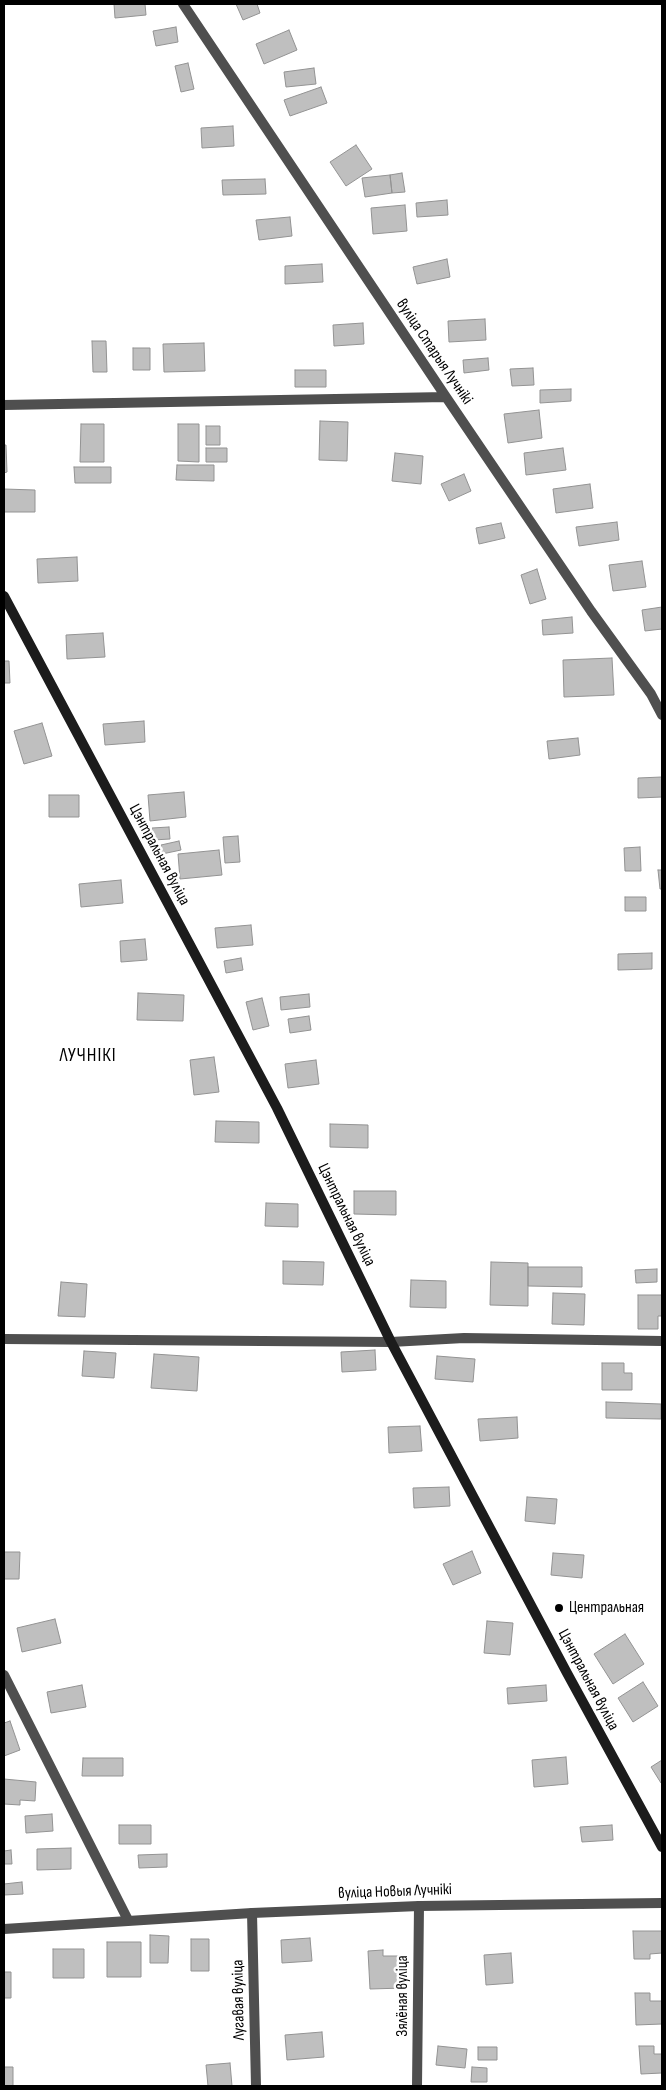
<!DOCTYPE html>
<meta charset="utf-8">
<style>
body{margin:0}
#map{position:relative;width:666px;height:2090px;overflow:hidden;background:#fff;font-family:"Sofia Sans Condensed",sans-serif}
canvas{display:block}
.frame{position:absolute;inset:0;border:5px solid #000;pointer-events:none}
</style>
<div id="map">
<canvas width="666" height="2090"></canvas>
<div class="frame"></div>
</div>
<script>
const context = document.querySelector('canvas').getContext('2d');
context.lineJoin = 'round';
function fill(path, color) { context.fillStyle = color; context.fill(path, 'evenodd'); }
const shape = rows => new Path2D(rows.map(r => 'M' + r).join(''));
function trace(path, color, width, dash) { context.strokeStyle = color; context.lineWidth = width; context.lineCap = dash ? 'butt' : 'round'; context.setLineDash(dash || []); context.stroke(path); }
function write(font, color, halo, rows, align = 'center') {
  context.font = font + ' "Sofia Sans Condensed",sans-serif'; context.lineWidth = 5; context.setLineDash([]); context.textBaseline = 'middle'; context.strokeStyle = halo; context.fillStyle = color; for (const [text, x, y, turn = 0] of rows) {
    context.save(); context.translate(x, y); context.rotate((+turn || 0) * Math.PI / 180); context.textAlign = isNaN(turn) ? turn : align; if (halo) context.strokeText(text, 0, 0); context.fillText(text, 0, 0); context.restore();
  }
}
const building = shape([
 [114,4,145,4,146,15,115,18,114,4],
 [236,4,257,4,260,13,243,20,236,4],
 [176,27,178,42,156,46,153,31,176,27],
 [289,30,297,50,264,64,256,44,289,30],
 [188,63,194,89,181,92,175,66,188,63],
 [314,68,316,84,286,87,284,72,314,68],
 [321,87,327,103,290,116,284,100,321,87],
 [233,126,234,146,202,148,201,128,233,126],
 [356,145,372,169,346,186,330,162,356,145],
 [402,173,405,192,392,193,390,175,402,173],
 [390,175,392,193,365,197,362,178,390,175],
 [265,179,266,194,223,195,222,180,265,179],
 [447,200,448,215,417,217,416,203,447,200],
 [405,205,407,231,373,234,371,208,405,205],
 [290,217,292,236,259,240,256,220,290,217],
 [447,259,450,277,417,284,413,267,447,259],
 [322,264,323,282,285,284,285,266,322,264],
 [485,319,486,340,449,342,448,321,485,319],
 [363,323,364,344,334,346,333,325,363,323],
 [92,341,106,341,107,372,93,372,92,341],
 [204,343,205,371,164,372,163,344,204,343],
 [133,348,150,348,150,370,133,370,133,348],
 [488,358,489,370,464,373,463,360,488,358],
 [533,368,534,385,512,386,510,369,533,368],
 [295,370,326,370,326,387,295,387,295,370],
 [571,389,571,401,540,403,540,390,571,389],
 [539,410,542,438,508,443,504,414,539,410],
 [320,421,348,422,347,461,319,460,320,421],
 [81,424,104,424,104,462,80,462,81,424],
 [178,424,199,424,199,462,178,461,178,424],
 [206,426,220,426,220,445,206,445,206,426],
 [4,445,6,445,7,472,4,473,4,445],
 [206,448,227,448,227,462,206,462,206,448],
 [563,448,566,470,526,475,524,453,563,448],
 [395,453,423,456,421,484,392,481,395,453],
 [177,465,214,465,214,481,176,480,177,465],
 [74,467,111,467,111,483,75,483,74,467],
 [464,474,471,491,449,501,441,484,464,474],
 [590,484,593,508,556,513,553,489,590,484],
 [4,489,35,490,35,512,4,512,4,489],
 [617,522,619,540,579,546,576,527,617,522],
 [501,523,505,538,479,544,476,528,501,523],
 [77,557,78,581,38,583,37,559,77,557],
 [642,561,646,587,613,591,609,565,642,561],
 [537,569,546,599,530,604,521,575,537,569],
 [662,607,662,629,645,631,642,610,662,607],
 [572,617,573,633,543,635,542,620,572,617],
 [103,633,105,657,67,659,66,635,103,633],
 [612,658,614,695,564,697,563,660,612,658],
 [4,661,9,661,10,683,4,683,4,661],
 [144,721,145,742,105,745,103,724,144,721],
 [42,723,52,756,24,764,14,731,42,723],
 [578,738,580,755,549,759,547,741,578,738],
 [662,777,662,797,638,798,638,778,662,777],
 [184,792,186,817,150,821,148,795,184,792],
 [49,795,79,795,79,817,49,817,49,795],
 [169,827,170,839,153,840,152,828,169,827],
 [238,836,240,862,225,863,223,837,238,836],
 [179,841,181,850,162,854,161,845,179,841],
 [640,847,641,871,625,871,624,848,640,847],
 [219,850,222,875,180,879,178,854,219,850],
 [658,870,662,870,662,889,660,889,658,870],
 [121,880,123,903,81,907,79,884,121,880],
 [625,897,646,897,646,911,625,911,625,897],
 [251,925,253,945,217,948,215,928,251,925],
 [145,939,147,960,121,962,120,941,145,939],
 [652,953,652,969,618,970,618,954,652,953],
 [241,958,243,970,226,973,224,961,241,958],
 [138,993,184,995,183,1021,137,1020,138,993],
 [309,994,310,1007,281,1010,280,997,309,994],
 [262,998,269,1026,253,1030,246,1002,262,998],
 [309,1016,311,1030,290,1033,288,1019,309,1016],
 [214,1057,219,1092,194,1095,190,1060,214,1057],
 [316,1060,319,1084,288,1088,285,1064,316,1060],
 [216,1121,259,1122,259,1143,215,1142,216,1121],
 [330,1124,368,1125,368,1148,330,1147,330,1124],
 [354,1191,396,1191,396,1215,354,1214,354,1191],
 [266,1203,298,1204,298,1227,265,1226,266,1203],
 [283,1261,324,1262,323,1285,283,1284,283,1261],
 [491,1262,528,1263,528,1306,490,1305,491,1262],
 [528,1267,582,1267,582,1287,528,1286,528,1267],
 [657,1269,657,1282,636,1283,635,1270,657,1269],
 [411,1280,446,1281,446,1308,410,1307,411,1280],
 [61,1282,87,1284,85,1317,58,1316,61,1282],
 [553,1293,585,1294,584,1325,552,1324,553,1293],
 [638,1295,662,1295,662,1316,658,1316,658,1329,638,1329,638,1295],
 [375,1350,376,1370,342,1372,341,1352,375,1350],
 [84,1351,116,1353,114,1378,82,1376,84,1351],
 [154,1354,199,1357,197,1391,151,1388,154,1354],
 [437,1356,475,1359,473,1382,435,1379,437,1356],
 [602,1363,624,1363,624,1373,632,1373,632,1390,602,1390,602,1363],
 [606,1402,661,1404,661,1419,606,1418,606,1402],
 [517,1417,518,1438,480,1441,478,1419,517,1417],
 [420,1426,422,1451,389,1453,388,1427,420,1426],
 [449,1487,450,1506,414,1508,413,1488,449,1487],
 [527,1497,557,1499,555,1524,525,1521,527,1497],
 [472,1551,481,1573,453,1585,443,1564,472,1551],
 [4,1552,20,1552,19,1579,4,1579,4,1552],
 [553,1553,584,1555,582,1578,551,1575,553,1553],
 [55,1619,61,1643,22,1652,17,1628,55,1619],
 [487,1621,513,1623,510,1655,484,1653,487,1621],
 [625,1634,644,1664,613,1684,594,1654,625,1634],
 [643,1682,658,1706,633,1722,618,1698,643,1682],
 [82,1685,86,1707,51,1713,47,1692,82,1685],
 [546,1685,547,1701,508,1704,507,1688,546,1685],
 [10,1721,20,1750,4,1756,4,1723,10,1721],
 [566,1757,568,1784,534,1787,532,1760,566,1757],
 [83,1758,123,1758,123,1776,82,1776,83,1758],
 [662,1760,662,1783,661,1783,651,1767,662,1760],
 [4,1779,36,1782,35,1801,20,1800,20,1805,4,1804,4,1779],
 [52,1814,53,1831,26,1833,25,1816,52,1814],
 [119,1825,151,1825,151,1844,119,1844,119,1825],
 [612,1825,613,1840,582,1842,580,1827,612,1825],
 [71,1848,71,1869,37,1870,37,1849,71,1848],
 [11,1850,12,1864,4,1864,4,1851,11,1850],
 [167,1854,167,1867,139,1868,138,1855,167,1854],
 [22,1882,23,1894,4,1895,4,1884,22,1882],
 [633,1931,662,1931,662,1953,650,1954,650,1959,634,1959,633,1931],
 [150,1935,169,1936,168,1963,150,1963,150,1935],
 [310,1938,312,1961,282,1963,281,1940,310,1938],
 [191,1939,209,1939,209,1971,191,1971,191,1939],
 [107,1942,141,1942,141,1977,107,1977,107,1942],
 [53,1949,84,1949,84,1978,53,1978,53,1949],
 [383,1950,383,1956,402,1956,404,1988,370,1989,368,1951,383,1950],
 [511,1953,513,1983,486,1985,484,1955,511,1953],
 [4,1972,11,1972,11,1998,4,1998,4,1972],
 [635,1993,650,1993,650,2001,662,2001,662,2024,636,2025,635,1993],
 [322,2032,324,2057,287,2060,285,2035,322,2032],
 [438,2046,467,2049,465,2068,436,2065,438,2046],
 [639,2046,654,2046,654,2054,662,2054,662,2073,641,2074,639,2046],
 [478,2047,497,2047,497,2060,478,2060,478,2047],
 [230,2063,232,2086,208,2086,206,2065,230,2063],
 [4,2067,13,2067,13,2086,4,2086,4,2067],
 [472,2067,487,2068,487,2082,471,2082,472,2067]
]);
const minor = shape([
 [183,4,446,397,591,611,651,694,662,715],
 [4,405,446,397],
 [4,1339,391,1342,464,1338,662,1341],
 [4,1675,128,1920],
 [252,1913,256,2086],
 [417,2086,419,1906]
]);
const tertiary = shape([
 [4,1929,252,1913,419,1906,662,1903]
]);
const secondary = shape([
 [4,596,277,1108,391,1342,567,1673,662,1847]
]);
const markers = [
 [559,1608,5,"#000"]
];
const streetNames = [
 ["вуліца Старыя Лучнікі",434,352,56],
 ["Цэнтральная вуліца",159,855,62],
 ["Цэнтральная вуліца",346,1215,64],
 ["Цэнтральная вуліца",588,1680,62],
 ["вуліца Новыя Лучнікі",395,1892,-2],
 ["Зялёная вуліца",403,1996,-90],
 ["Лугавая вуліца",239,2000,-91]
];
const poiNames = [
 ["Центральная",569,1608]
];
const quarterNames = [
 ["ЛУЧНІКІ",88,1056]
];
fill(building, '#bfbfbf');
trace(building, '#939393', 1);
trace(minor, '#4f4f4f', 10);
trace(tertiary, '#4f4f4f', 10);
trace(secondary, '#1c1c1c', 10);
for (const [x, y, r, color] of markers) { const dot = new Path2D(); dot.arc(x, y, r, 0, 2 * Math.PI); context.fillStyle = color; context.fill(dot); trace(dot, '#fff', 2); }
write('16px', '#000', '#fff', streetNames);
write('16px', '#000', '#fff', poiNames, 'left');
context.letterSpacing = '1px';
write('19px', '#000', '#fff', quarterNames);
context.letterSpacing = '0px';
</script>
